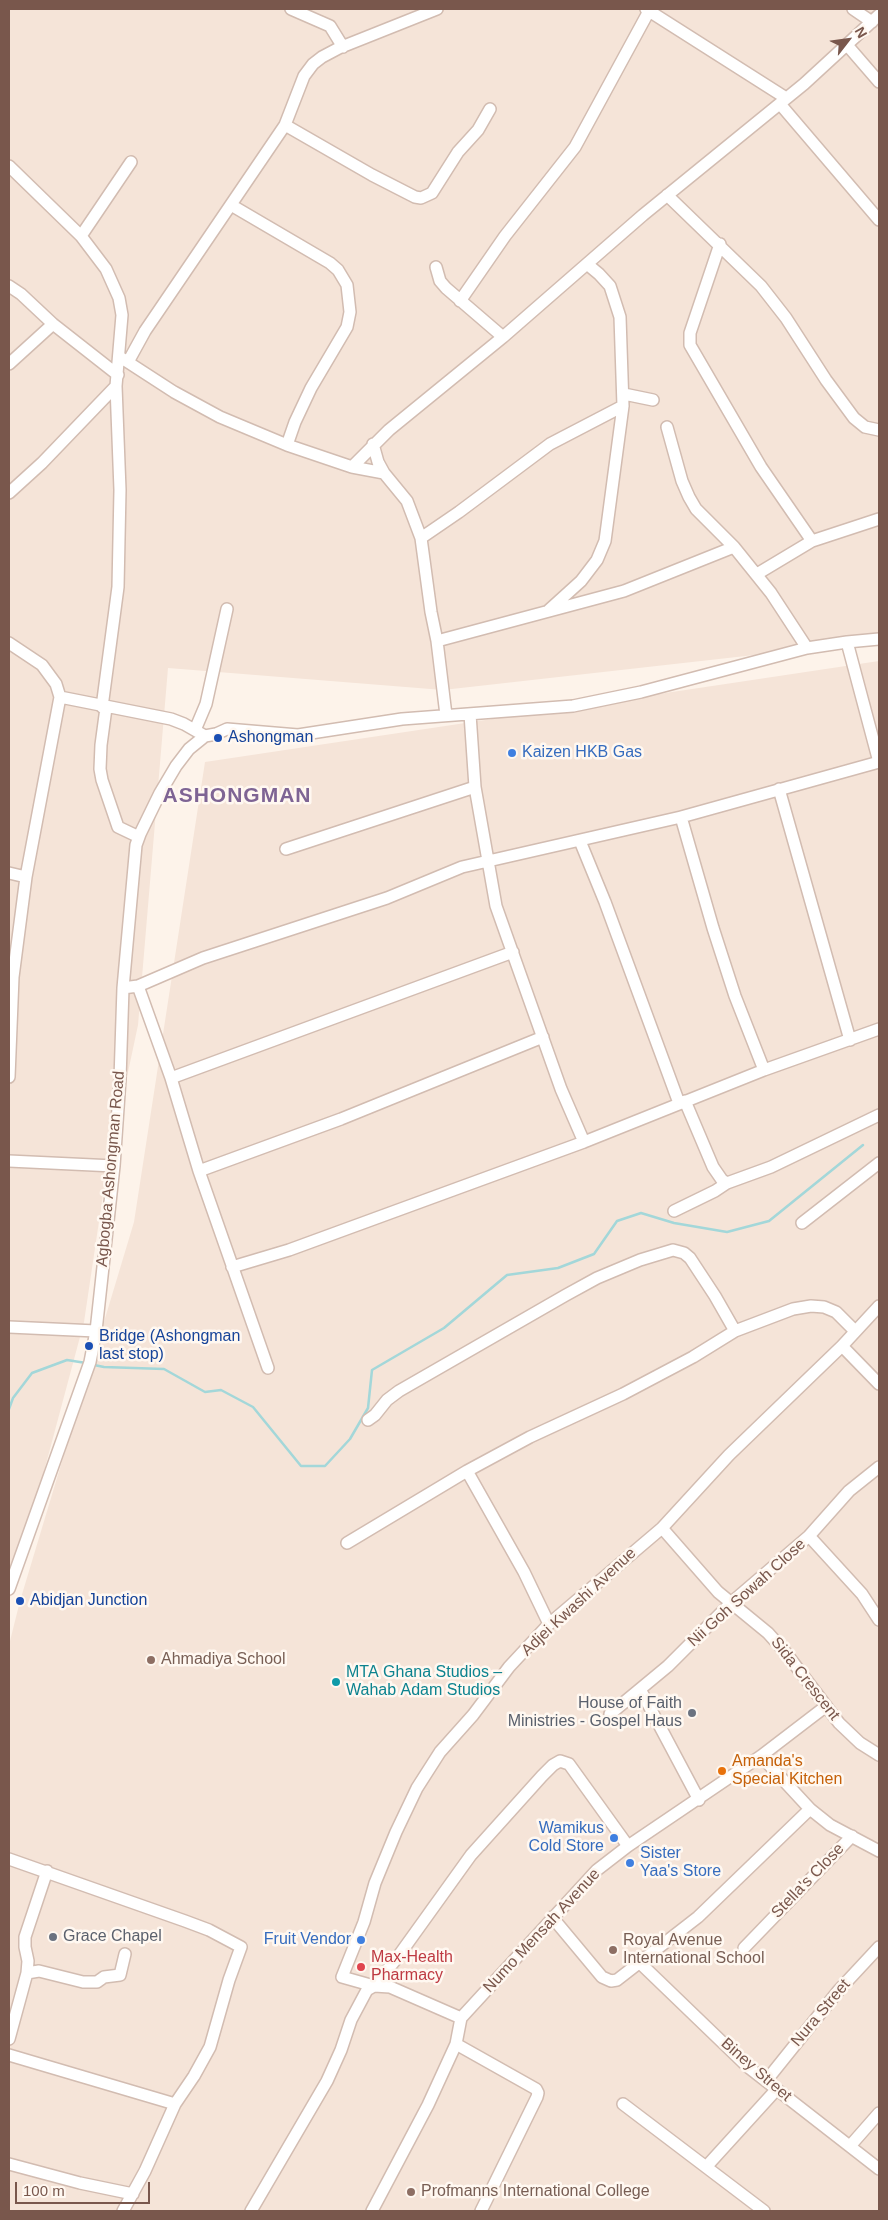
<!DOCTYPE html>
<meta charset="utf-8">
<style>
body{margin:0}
#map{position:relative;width:888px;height:2220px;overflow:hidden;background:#fdf3ea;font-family:Arial,sans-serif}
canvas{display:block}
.frame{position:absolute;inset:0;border:10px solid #79574c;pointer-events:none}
.north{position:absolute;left:823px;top:15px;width:50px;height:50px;-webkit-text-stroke:4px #fff8f1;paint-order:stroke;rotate:60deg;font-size:14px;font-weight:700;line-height:20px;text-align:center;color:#79574c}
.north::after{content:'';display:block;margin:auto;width:18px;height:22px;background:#79574c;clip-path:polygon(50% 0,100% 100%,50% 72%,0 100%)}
.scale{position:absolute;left:15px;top:2182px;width:135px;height:22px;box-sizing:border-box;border:2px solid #79574c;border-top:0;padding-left:6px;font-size:15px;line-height:18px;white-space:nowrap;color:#79574c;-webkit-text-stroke:4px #fff8f1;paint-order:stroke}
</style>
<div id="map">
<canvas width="888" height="2220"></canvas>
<div class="frame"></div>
<div class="north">N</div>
<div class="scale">100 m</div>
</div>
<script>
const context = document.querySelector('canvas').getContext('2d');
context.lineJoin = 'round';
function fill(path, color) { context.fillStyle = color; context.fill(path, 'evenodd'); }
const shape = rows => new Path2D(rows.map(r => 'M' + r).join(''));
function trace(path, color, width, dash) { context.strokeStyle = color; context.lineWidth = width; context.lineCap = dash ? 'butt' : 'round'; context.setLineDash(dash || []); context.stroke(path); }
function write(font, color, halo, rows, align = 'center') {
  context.font = font + ' Arial,sans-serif'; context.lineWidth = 5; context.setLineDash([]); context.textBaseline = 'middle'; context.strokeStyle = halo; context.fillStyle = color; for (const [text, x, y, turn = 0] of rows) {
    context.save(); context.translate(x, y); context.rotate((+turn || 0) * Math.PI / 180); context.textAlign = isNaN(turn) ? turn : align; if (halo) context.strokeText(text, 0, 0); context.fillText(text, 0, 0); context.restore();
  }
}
const residential = shape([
 [9,9,879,9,879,641,443,690,168,668,138,1025,105,1181,84,1322,9,1602],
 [879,661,879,2211,9,2211,9,1645,20,1601,134,1222,205,762]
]);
const stream = shape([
 [94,1365,104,1367,164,1369,205,1392,221,1390,253,1407,301,1466,325,1466,350,1439,368,1408,372,1370,444,1328,507,1275,558,1268,594,1254,617,1221,641,1213,674,1223,727,1232,769,1221,863,1145],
 [9,1409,13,1398,32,1373,67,1360,86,1363]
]);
const minor = shape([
 [291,9,330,26,343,47],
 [646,9,786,98],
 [853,9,872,22],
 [847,45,879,82],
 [780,104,879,220],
 [285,125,372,175,415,197,421,198,432,193,458,152,478,130,490,109],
 [9,166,81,236,106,269,119,298,122,315,116,386,120,490,118,587,102,707],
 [667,195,761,286,786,318,826,380,854,418,865,427,879,430],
 [231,205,330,263,338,270,347,285,350,312,347,327,311,388,295,422,287,445],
 [81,236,131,162],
 [720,244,690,333,690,345,761,467,812,541],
 [436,267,440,281,446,288,503,337],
 [9,286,21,294,53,324,118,375],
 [460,301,505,236,575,147,649,11],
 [120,357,174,392,220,417,287,445,352,467,389,430,503,337,643,215,804,84,879,15],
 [128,362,145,331,285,125,304,76,313,64,322,57,339,48,437,9],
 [9,364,53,324],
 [624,394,653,400],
 [667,427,682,481,689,497,696,509,734,547,771,593,807,648],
 [373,444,378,462,384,473,407,501,421,538,431,612,437,641,446,715],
 [352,467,384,473],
 [9,493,42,463,116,386],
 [421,538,459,512,550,444,623,406],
 [757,574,812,541,879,519],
 [549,610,581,581,597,560,605,541,623,406,620,317,610,286,599,274,587,264],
 [437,641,624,591,734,547],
 [847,642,879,762],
 [9,643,42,665,56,684,60,697,26,877,13,977,9,1077],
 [60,697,171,719,184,724,205,736],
 [106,708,101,745,100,769,102,780,118,827,139,837],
 [470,714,475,787,496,906,561,1089,584,1142],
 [195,730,206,704,227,609],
 [779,789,850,1040],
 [681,817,713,928,735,996,764,1070],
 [580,841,605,902,679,1103],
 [286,849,475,787],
 [9,873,26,877],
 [138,986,171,1078,199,1171,268,1368],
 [123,988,138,986,203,958,387,898,462,867,681,817,879,762],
 [171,1078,513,952],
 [685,1101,713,1167,722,1180,727,1183,771,1167,879,1115],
 [9,1161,114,1166],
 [199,1171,341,1119,543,1037],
 [674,1211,715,1191,727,1183],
 [802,1223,879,1163],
 [232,1267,289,1250,584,1142,764,1070,879,1029],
 [9,1327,96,1331],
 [842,1346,879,1384],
 [368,1420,375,1415,387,1400,399,1391,566,1295,597,1278,640,1260,673,1250,684,1253,690,1258,715,1296,735,1331],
 [467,1471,524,1572,549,1624],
 [662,1528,718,1592,768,1633,786,1653,839,1723,860,1743,879,1755],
 [809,1536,862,1594,879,1620],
 [347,1543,467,1471,530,1437,623,1394,693,1357,735,1331,793,1309,811,1306,824,1307,836,1312,855,1331],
 [9,1589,90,1362,96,1331,114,1166,120,1079,123,988,136,845,140,834,160,793,176,766,189,749,205,736,216,734,227,729,298,735,402,719,573,706,641,692,807,648,847,642,879,639],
 [640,1689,699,1800],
 [610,1714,668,1666,732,1602,809,1536,849,1491,879,1467],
 [761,1756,810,1809,830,1825,879,1851],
 [9,1859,185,1921,209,1930,241,1947,229,1980,210,2047,194,2076,175,2104,145,2171,123,2211],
 [552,1917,602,1977,611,1981,617,1980,698,1917,810,1809],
 [744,1948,852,1836],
 [640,1963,748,2067,879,2169],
 [27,1973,39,1971,83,1982,97,1982,104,1977,120,1975,125,1954],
 [374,1986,342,1977,364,1922,375,1883,396,1832,417,1788,440,1752,473,1715,509,1667,549,1624,662,1528,729,1455,842,1346,879,1306],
 [374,1986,397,1958,471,1855,542,1776,553,1765,560,1761,569,1764,628,1846],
 [9,2039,27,1973,28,1961,25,1947,25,1937,47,1871],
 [456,2044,536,2089,538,2093,537,2097,481,2211],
 [9,2055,175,2104],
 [766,2081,839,1990,879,1947],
 [623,2104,764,2211],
 [850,2146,879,2113],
 [9,2164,80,2183,133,2194],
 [706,2167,776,2090],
 [251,2211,327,2081,341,2050,351,2020,367,1990,374,1986,390,1987,461,2018],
 [372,2211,428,2105,456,2044,461,2018,597,1870,628,1846,761,1756,825,1707]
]);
const markers = [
 [218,738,5,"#1a4fb4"],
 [512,753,5,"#3f7fe0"],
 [89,1346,5,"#1a4fb4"],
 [20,1601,5,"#1a4fb4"],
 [151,1660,5,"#8d6e63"],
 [336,1682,5,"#0f9aa8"],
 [692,1713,5,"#6b7280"],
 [722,1771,5,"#e8710a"],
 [614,1838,5,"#3f7fe0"],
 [630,1863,5,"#3f7fe0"],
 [53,1937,5,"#6b7280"],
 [361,1940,5,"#3f7fe0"],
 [613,1950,5,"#8d6e63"],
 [361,1967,5,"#e0444e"],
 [411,2192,5,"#8d6e63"]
];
const transitNames = [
 ["Ashongman",228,738],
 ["Bridge (Ashongman",99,1337],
 ["last stop)",99,1355],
 ["Abidjan Junction",30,1601]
];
const shopNames = [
 ["Kaizen HKB Gas",522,753],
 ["Wamikus",604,1829,"right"],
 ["Cold Store",604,1847,"right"],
 ["Sister",640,1854],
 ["Yaa's Store",640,1872],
 ["Fruit Vendor",351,1940,"right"]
];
const streetNames = [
 ["Agbogba Ashongman Road",111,1169,-85],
 ["Nii Goh Sowah Close",747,1593,-42],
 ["Adjei Kwashi Avenue",579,1602,-43],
 ["Sida Crescent",805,1679,52],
 ["Stella's Close",808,1881,-46],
 ["Numo Mensah Avenue",542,1931,-47],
 ["Nura Street",821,2013,-50],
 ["Biney Street",756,2070,41]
];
const educationNames = [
 ["Ahmadiya School",161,1660],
 ["Royal Avenue",623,1941],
 ["International School",623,1959],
 ["Profmanns International College",421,2192]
];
const cultureNames = [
 ["MTA Ghana Studios –",346,1673],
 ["Wahab Adam Studios",346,1691]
];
const worshipNames = [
 ["House of Faith",682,1704],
 ["Ministries - Gospel Haus",682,1722],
 ["Grace Chapel",63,1937,"left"]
];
const foodNames = [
 ["Amanda's",732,1762],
 ["Special Kitchen",732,1780]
];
const healthNames = [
 ["Max-Health",371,1958],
 ["Pharmacy",371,1976]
];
const districtNames = [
 ["ASHONGMAN",237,796]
];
fill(residential, '#f5e4d8');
trace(stream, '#a3d7d9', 2.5);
trace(minor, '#d2bcb1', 14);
trace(minor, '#fff', 11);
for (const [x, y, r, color] of markers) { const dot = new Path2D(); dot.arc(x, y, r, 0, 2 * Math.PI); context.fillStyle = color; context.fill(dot); trace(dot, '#fff8f1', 2); }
write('16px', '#164399', '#fff8f1', transitNames, 'left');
write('16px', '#366cbe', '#fff8f1', shopNames, 'left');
write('16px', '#79574c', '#fff8f1', streetNames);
write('16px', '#785e54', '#fff8f1', educationNames, 'left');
write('16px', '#0d838f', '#fff8f1', cultureNames, 'left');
write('16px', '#5b616d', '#fff8f1', worshipNames, 'right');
write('16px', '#c56008', '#fff8f1', foodNames, 'left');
write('16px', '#be3a42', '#fff8f1', healthNames, 'left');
context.letterSpacing = '1px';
write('bold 21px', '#7e6494', '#fff8f1', districtNames);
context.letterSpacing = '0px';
</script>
